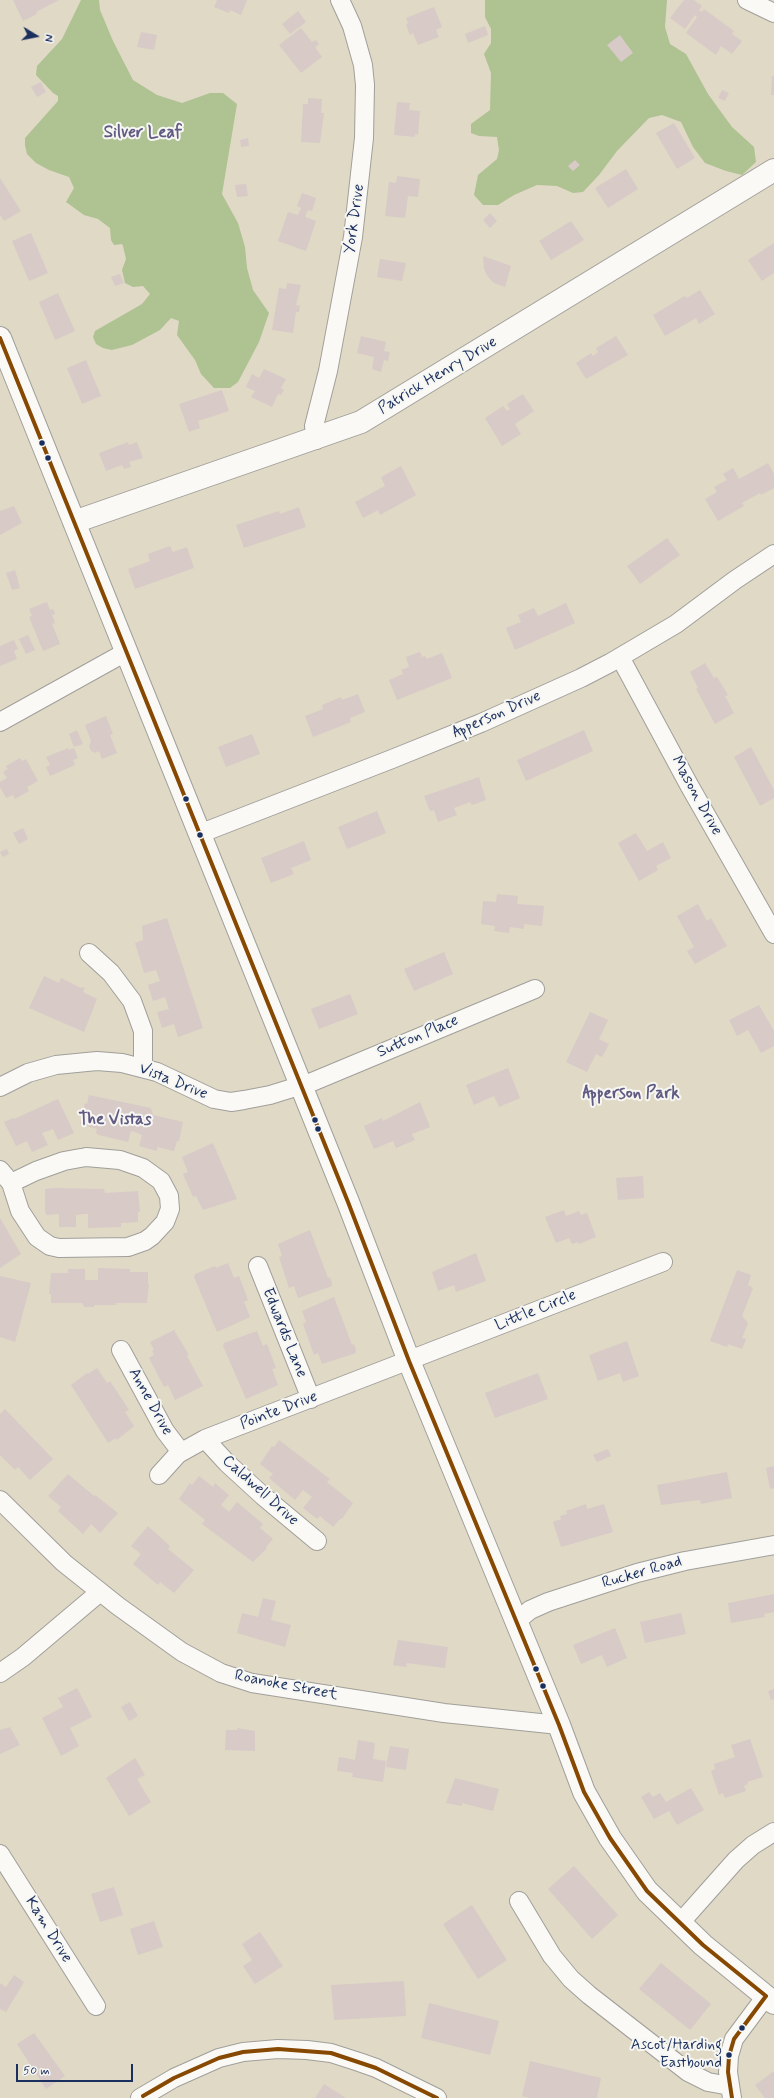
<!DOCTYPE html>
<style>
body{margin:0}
#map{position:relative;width:774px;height:2098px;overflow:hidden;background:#e0d9c6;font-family:Mynerve,sans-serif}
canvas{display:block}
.north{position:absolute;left:16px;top:16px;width:40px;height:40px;-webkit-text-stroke:3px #f6f6f2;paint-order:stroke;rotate:100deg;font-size:11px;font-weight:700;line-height:16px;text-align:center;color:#1b2f5e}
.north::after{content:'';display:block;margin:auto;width:14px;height:18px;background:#1b2f5e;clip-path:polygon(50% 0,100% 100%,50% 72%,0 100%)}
.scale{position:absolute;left:16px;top:2064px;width:117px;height:18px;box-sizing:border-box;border:2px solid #1b2f5e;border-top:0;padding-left:5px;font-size:12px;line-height:14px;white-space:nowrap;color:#1b2f5e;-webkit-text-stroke:3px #f6f6f2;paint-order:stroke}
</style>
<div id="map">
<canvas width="774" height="2098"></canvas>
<div class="north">N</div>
<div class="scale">50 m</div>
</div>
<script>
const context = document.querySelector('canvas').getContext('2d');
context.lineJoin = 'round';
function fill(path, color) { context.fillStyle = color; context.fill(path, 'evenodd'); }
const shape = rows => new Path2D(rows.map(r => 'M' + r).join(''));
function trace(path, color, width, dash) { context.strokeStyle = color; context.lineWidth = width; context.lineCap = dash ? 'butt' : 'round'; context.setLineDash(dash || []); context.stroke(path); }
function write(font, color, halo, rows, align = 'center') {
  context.font = font + ' Mynerve,sans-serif'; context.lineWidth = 4; context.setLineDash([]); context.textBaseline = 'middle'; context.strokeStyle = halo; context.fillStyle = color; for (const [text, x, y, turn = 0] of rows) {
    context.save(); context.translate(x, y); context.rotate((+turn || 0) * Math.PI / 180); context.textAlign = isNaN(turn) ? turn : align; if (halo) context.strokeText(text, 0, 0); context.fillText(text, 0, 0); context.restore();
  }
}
const forest = shape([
 [81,0,99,0,100,10,113,41,133,80,157,95,182,103,210,93,223,93,237,104,222,194,238,223,245,247,247,268,253,290,269,313,259,342,238,382,230,388,214,388,201,374,195,360,177,335,179,321,171,318,160,330,132,345,112,350,103,348,96,344,93,337,95,331,142,304,150,294,143,286,133,287,125,283,122,270,126,259,123,246,122,244,114,245,111,240,110,228,98,219,84,215,66,202,74,188,69,177,49,170,36,163,27,154,25,145,25,138,58,101,58,96,53,93,36,75,37,66,62,39],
 [485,0,667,0,665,27,670,44,686,54,708,94,732,127,754,147,756,162,742,175,726,171,705,163,693,147,681,122,662,115,649,118,617,151,599,175,583,192,573,193,557,186,537,185,514,195,498,205,483,205,474,195,478,175,497,159,499,150,497,137,479,136,471,133,471,124,490,110,491,73,484,54,491,43,491,29,485,17]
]);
const building = shape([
 [13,0,59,0,36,12,37,14,23,21],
 [217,0,247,0,241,15,230,10,229,13,214,7],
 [684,0,694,0,702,6,699,10,702,12,704,9,734,31,732,34,742,41,732,54,721,46,716,55,686,33,697,17,695,15,685,29,670,18],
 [434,7,442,27,436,30,439,37,418,45,413,33,410,35,406,25,408,23,406,18],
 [298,11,306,22,290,34,282,24],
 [485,26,488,35,468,43,465,34],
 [301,28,312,42,316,40,319,44,315,47,322,57,301,73,279,45],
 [141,32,157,35,154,50,137,47],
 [620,35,633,53,621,62,607,45],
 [772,76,774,76,774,95,771,95],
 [41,82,46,92,37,97,31,87],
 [722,90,729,93,725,101,718,98],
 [308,98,322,99,321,113,324,113,320,143,301,142,303,104,308,104],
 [397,102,410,103,409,110,420,111,418,135,415,134,415,137,394,135],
 [674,123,695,158,677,169,656,133],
 [248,138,249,146,241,147,240,140],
 [575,160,580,165,573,171,568,166],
 [626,169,638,189,608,208,595,188],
 [397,176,420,179,418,197,408,196,405,218,385,216,389,182,396,183],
 [0,178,21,211,4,221,0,215],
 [246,184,248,196,237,197,235,185],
 [302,193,316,198,312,211,308,210,305,217,316,221,306,251,278,241,288,212,298,215,301,208,297,206],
 [490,213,497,221,490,228,483,220],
 [571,221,584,240,551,260,539,241],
 [31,233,48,273,29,281,12,241],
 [774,243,774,273,762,281,748,260],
 [483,256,511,266,505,287,494,283,488,277,484,269],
 [380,259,406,263,402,281,377,277],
 [120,274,124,283,115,286,111,277],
 [287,283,301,285,296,305,300,306,299,312,296,312,293,333,272,330,279,288,286,289],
 [700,290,715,314,699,324,696,318,665,336,653,315,685,296,687,298],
 [58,293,75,331,55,340,39,302],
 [361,336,386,342,384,351,390,352,388,361,384,360,381,372,372,369,374,357,357,353],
 [616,336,628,355,586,379,576,363,591,353,593,356,598,352,596,348],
 [86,360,101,396,82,404,67,368],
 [264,369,286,379,281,388,284,390,281,395,278,394,272,407,251,397,255,391,246,387,252,374,259,378],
 [222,390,229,411,198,421,200,428,189,432,179,404],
 [523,394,534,411,515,424,521,434,502,446,485,418,503,406,507,411,510,409,507,404],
 [128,442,129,445,137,442,143,458,129,462,131,467,124,469,122,465,106,471,99,453],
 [768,463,774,474,774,488,761,495,760,493,742,503,744,506,718,521,705,499,717,492,714,487,727,480,723,474,733,468,739,479],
 [401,466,416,495,380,515,378,510,363,518,355,502,385,486,381,477],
 [14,506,22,523,0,535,0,511],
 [299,507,306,527,244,548,236,525,279,511,280,514],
 [667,538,680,555,640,584,627,566],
 [170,546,173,552,187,547,194,568,135,589,128,569,150,561,148,554],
 [15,570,20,588,12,590,6,573],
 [47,602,50,610,53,609,55,614,52,615,55,623,52,624,60,644,43,651,29,617,32,616,29,609],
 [566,603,575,623,515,650,506,628,521,622,518,615,534,608,538,616],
 [28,635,35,650,26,654,19,639],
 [14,640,18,649,14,651,17,659,0,666,0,646],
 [420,652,422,657,425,656,427,659,442,653,452,678,397,700,389,680,403,674,401,670,409,667,406,657],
 [705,663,714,678,717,677,728,695,725,696,734,713,715,724,696,689,698,688,690,672],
 [358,694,365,712,350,718,351,722,313,737,305,716,323,709,322,705,341,697,342,700],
 [106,716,113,734,110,735,117,753,102,759,99,751,95,753,91,751,89,746,91,741,85,725],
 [77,730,83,744,74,747,69,734],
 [584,730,593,751,526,781,517,760],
 [252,734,260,754,226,767,218,747],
 [751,747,774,790,774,798,760,806,734,757],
 [68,748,69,750,74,748,78,758,73,760,75,765,50,776,46,767,50,765,46,757],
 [20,758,22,761,26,759,38,781,27,787,29,791,15,799,13,795,6,798,0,787,0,782,7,778,3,772,8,769,6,766],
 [479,777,486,800,472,805,470,802,454,808,457,815,438,822,434,810,430,811,424,796],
 [377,811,386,833,347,849,338,827],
 [23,828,28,839,19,844,13,833],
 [636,833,647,851,663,842,671,858,656,866,658,870,639,881,618,843],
 [304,841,311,860,291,868,294,874,271,883,261,858],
 [7,849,9,854,3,857,0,852],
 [497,894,518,896,517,904,544,906,542,926,524,924,524,929,510,927,509,933,494,931,495,926,481,924,483,901,496,902],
 [698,904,707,921,711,918,727,946,695,964,687,951,694,947,677,916],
 [167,918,203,1028,178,1037,174,1024,162,1028,157,1012,169,1009,165,997,153,1001,148,985,160,981,156,970,144,973,135,943,143,940,142,926],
 [444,952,453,974,414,991,404,969],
 [44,976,59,983,61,978,81,988,82,987,85,988,83,992,97,999,84,1032,29,1008],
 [350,994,358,1014,319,1029,311,1009],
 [759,1005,774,1031,774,1046,761,1053,748,1030,737,1036,729,1020],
 [590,1012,608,1020,599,1039,609,1044,602,1057,596,1054,587,1072,566,1062],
 [508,1068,520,1098,499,1107,494,1096,474,1105,466,1085],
 [89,1095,151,1108,153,1115,183,1122,179,1141,177,1141,174,1151,157,1147,157,1151,139,1146,142,1135,135,1132,131,1131,128,1142,99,1135,96,1133,97,1129,80,1124,85,1103,87,1104],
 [58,1099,74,1133,58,1140,53,1129,42,1133,48,1145,32,1152,27,1141,16,1146,4,1122,13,1118,14,1119],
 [420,1102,430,1127,412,1134,415,1140,396,1148,393,1141,374,1149,364,1126,382,1118,383,1121],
 [213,1143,237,1199,203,1210,196,1196,193,1197,183,1174,188,1172,182,1157],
 [643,1176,644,1198,618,1200,616,1178],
 [56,1188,104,1189,105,1193,138,1191,140,1212,138,1212,138,1222,121,1223,121,1227,88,1228,88,1214,84,1214,76,1215,76,1227,59,1227,59,1214,47,1215,45,1212,45,1189],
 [564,1210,566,1216,579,1211,581,1215,587,1213,596,1237,579,1244,578,1242,572,1244,569,1238,556,1243,545,1217],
 [0,1218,21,1254,0,1268],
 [310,1230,328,1278,330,1277,332,1283,332,1286,298,1298,294,1286,289,1288,279,1257,282,1256,278,1244],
 [476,1253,486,1281,456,1292,454,1285,438,1291,432,1272],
 [228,1263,234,1278,239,1276,248,1300,244,1302,250,1317,217,1332,194,1277,195,1274,215,1266,216,1268],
 [98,1268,130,1269,130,1272,148,1272,148,1284,149,1284,147,1303,116,1303,116,1305,94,1305,94,1307,84,1307,82,1303,51,1303,51,1294,49,1294,51,1273,68,1273,68,1269,85,1269,85,1280,98,1280],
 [737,1270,751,1275,748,1285,753,1288,742,1316,748,1323,742,1338,746,1339,742,1349,728,1344,727,1347,710,1341],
 [0,1276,31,1283,15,1342,0,1337],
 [334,1297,352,1345,354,1344,356,1350,356,1353,322,1364,318,1353,314,1355,303,1324,306,1322,302,1311],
 [174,1330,189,1355,187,1356,203,1386,175,1400,168,1385,164,1387,149,1358,154,1355,152,1351,154,1350,150,1342],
 [257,1331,263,1346,267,1344,276,1368,272,1369,278,1385,246,1399,223,1346,224,1343],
 [627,1341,639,1376,623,1382,620,1373,598,1381,589,1355],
 [97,1368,107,1383,110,1381,129,1410,125,1412,134,1426,117,1440,116,1438,108,1443,71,1385,87,1373,88,1374],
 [538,1373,548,1399,495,1418,485,1393],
 [5,1409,53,1459,30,1480,18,1467,15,1470,0,1455,0,1414],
 [279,1440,330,1479,327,1482,353,1503,342,1519,341,1518,333,1527,320,1516,317,1519,303,1508,312,1497,303,1490,295,1500,269,1478,273,1474,260,1464,272,1446,274,1447],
 [608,1449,611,1456,597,1462,593,1455],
 [774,1466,774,1488,770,1489,766,1468],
 [727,1472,732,1498,701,1504,700,1500,661,1505,657,1485],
 [68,1474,94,1496,95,1495,118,1513,100,1533,91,1524,83,1534,58,1511,61,1507,48,1496],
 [199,1476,213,1487,215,1483,229,1495,221,1505,229,1512,237,1502,263,1524,260,1528,273,1539,266,1547,267,1548,253,1562,202,1524,205,1520,179,1499,190,1483,192,1485],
 [586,1504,587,1509,604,1504,613,1532,561,1547,553,1522,561,1519,560,1516,567,1514,566,1511],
 [148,1526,170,1546,168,1549,194,1570,174,1593,160,1582,158,1585,133,1564,141,1554,131,1546],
 [774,1594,774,1612,764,1614,765,1617,731,1623,728,1603],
 [263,1598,276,1601,271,1620,291,1625,285,1647,237,1633,242,1613,258,1617],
 [681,1613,686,1634,645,1643,640,1622],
 [615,1628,627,1658,607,1667,602,1655,581,1664,573,1645],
 [398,1640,448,1647,445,1668,407,1663,406,1667,393,1665],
 [77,1688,92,1717,70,1728,79,1746,61,1756,42,1718,63,1707,58,1698],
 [774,1689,774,1699,771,1700,768,1691],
 [130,1702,138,1716,129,1721,121,1707],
 [10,1727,20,1745,0,1754,0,1730],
 [237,1728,255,1731,255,1751,225,1750,226,1730,237,1730],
 [750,1739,763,1777,747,1782,748,1784,744,1786,746,1791,725,1798,723,1793,719,1795,711,1771,715,1769,714,1764,735,1757,731,1745],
 [358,1740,375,1743,373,1759,386,1761,383,1782,352,1777,353,1773,337,1771,339,1757,355,1760],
 [390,1746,409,1749,406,1770,386,1767],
 [135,1758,145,1775,137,1779,151,1802,129,1816,106,1778],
 [455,1778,499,1789,493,1811,462,1803,462,1806,446,1803],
 [691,1788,704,1810,677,1825,669,1811,654,1819,641,1797,649,1792,653,1797,660,1793,666,1802],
 [574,1866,618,1915,592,1939,548,1889],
 [114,1887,123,1915,100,1922,91,1894],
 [472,1905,507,1960,478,1979,443,1924],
 [154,1921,163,1947,138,1955,130,1929],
 [260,1932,283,1966,255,1984,243,1966,252,1960,242,1944],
 [661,1963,711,2004,690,2030,639,1989],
 [14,1975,24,1982,6,2012,0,2009,0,1983,6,1987],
 [404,1981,406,2016,334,2020,331,1985],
 [429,2003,499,2021,490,2055,421,2038],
 [34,2033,65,2076,46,2089,17,2044],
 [530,2061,601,2078,597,2098,530,2098,522,2096],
 [774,2071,774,2098,765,2098,755,2085],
 [324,2084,346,2098,315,2098]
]);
const street = shape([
 [747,0,774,13],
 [316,440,314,426,328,371,353,237,364,138,365,85,363,65,352,26,340,0],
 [620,657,689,785,774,934],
 [0,722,126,652],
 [199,834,392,759,481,723,581,678,610,663,676,624,735,580,774,554],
 [89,953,111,973,132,1001,143,1031,143,1068],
 [0,1087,28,1073,56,1065,97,1061,122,1063,157,1072,214,1099,231,1102,244,1100,270,1095,312,1082,535,989],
 [86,1157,120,1160,143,1168,161,1181,169,1196,170,1209,165,1222,152,1236,145,1241,128,1247,59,1248,50,1246,37,1237,20,1211,11,1183,36,1171,64,1161,86,1157],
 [0,1170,11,1183],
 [258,1266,311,1399],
 [121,1350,165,1431,181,1452],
 [205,1439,227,1463,263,1496,317,1541],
 [159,1475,178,1454,205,1439,663,1262],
 [0,1500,64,1563,118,1606,182,1652,221,1673,252,1683,444,1713,559,1725],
 [515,1618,524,1615,530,1610,548,1602,637,1573,685,1561,774,1545],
 [0,1673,23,1657,100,1592],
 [0,1854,96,2006],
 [519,1901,552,1956,571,1979,589,1995,688,2072,708,2082,730,2086],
 [680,1923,736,1860,753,1845,774,1832],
 [140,2098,174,2078,219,2058,243,2052,278,2049,307,2050,331,2053,359,2062,376,2068,437,2098],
 [732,2098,728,2072,729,2056,734,2039,766,1996]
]);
const secondary = shape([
 [0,338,348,1202,409,1361,559,1725,584,1792,610,1838,647,1891,703,1945,774,2003],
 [74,522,361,422,774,170]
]);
const bus1 = shape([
 [0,338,348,1202,409,1361,559,1725,584,1792,610,1838,647,1891,703,1945,766,1996],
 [143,2096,174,2078,219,2058,243,2052,278,2049,331,2053,376,2068,437,2098],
 [732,2098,728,2072,729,2056,734,2039,766,1996]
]);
const markers = [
 [42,443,3.5,"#1b2f5e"],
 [48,458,3.5,"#1b2f5e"],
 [186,799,3.5,"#1b2f5e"],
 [200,835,3.5,"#1b2f5e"],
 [315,1120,3.5,"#1b2f5e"],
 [318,1129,3.5,"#1b2f5e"],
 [536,1669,3.5,"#1b2f5e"],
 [543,1686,3.5,"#1b2f5e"],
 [742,2028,3.5,"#1b2f5e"],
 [729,2055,3.5,"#1b2f5e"]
];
const busNames = [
 ["Ascot/Harding",722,2046],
 ["Eastbound",722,2064]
];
const streetNames = [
 ["York Drive",355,219,-82],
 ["Patrick Henry Drive",438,376,-31],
 ["Apperson Drive",497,715,-24],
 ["Mason Drive",696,796,61],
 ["Sutton Place",418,1037,-23],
 ["Vista Drive",173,1082,22],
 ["Little Circle",536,1311,-22],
 ["Edwards Lane",284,1333,68],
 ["Anne Drive",150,1402,61],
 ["Pointe Drive",279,1411,-21],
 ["Caldwell Drive",260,1491,42],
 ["Rucker Road",642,1573,-16],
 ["Roanoke Street",286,1686,11],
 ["Kam Drive",48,1930,58]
];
const neighbourhoodNames = [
 ["Silver Leaf",143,133],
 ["Apperson Park",631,1094],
 ["The Vistas",115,1120]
];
fill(forest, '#aec292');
fill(building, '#d8cac7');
trace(street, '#a09f9a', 20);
trace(secondary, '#a09f9a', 24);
trace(street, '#faf9f6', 18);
trace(secondary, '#faf9f6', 22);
trace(bus1, '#874901', 4);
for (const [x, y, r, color] of markers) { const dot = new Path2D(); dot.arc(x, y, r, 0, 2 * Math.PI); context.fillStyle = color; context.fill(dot); trace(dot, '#f6f6f2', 1.5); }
write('15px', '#1b2f5e', '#f6f6f2', busNames, 'right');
write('16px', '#1b2f5e', '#f6f6f2', streetNames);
write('bold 17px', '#615b83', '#f6f6f2', neighbourhoodNames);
</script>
